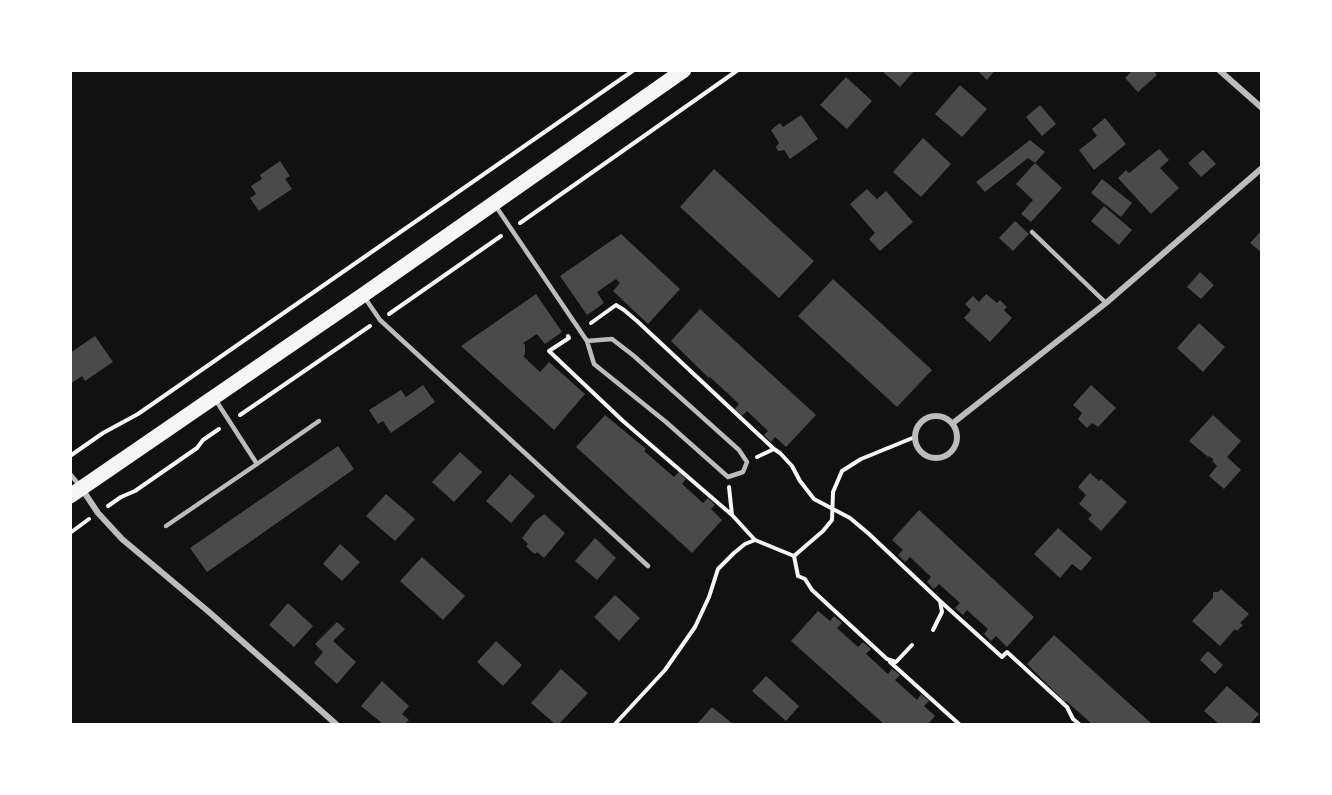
<!DOCTYPE html>
<style>
body{margin:0}
#map{position:relative;width:1332px;height:795px;overflow:hidden;background:#111;font-family:Figtree,sans-serif}
canvas{display:block}
.frame{position:absolute;inset:0;border:72px solid #fff;pointer-events:none}
</style>
<div id="map">
<canvas width="1332" height="795"></canvas>
<div class="frame"></div>
</div>
<script>
const context = document.querySelector('canvas').getContext('2d');
context.lineJoin = 'round';
function fill(path, color) { context.fillStyle = color; context.fill(path, 'evenodd'); }
const shape = rows => new Path2D(rows.map(r => 'M' + r).join(''));
function trace(path, color, width, dash) { context.strokeStyle = color; context.lineWidth = width; context.lineCap = dash ? 'butt' : 'round'; context.setLineDash(dash || []); context.stroke(path); }
const building = shape([
 [881,70,915,70,900,87],
 [977,70,995,70,987,80],
 [1133,70,1153,70,1157,75,1138,92,1125,78],
 [846,77,872,101,847,129,820,105],
 [960,85,987,109,962,137,935,114],
 [1040,105,1056,124,1042,136,1026,117],
 [801,115,818,139,790,159,784,150,778,151,776,147,779,143,771,130,780,123,783,127],
 [1105,118,1126,144,1094,170,1079,150,1097,136,1092,129],
 [923,138,951,164,921,197,893,172],
 [1030,140,1045,152,1035,163,1062,188,1031,222,1021,214,1033,200,1016,184,1035,163,1028,158,985,192,976,182],
 [1159,149,1169,160,1160,168,1179,188,1151,214,1118,178,1126,170,1129,173],
 [1203,150,1216,164,1201,177,1188,163],
 [280,161,290,176,285,179,292,189,259,211,250,198,256,194,251,186,262,179,260,175],
 [714,169,814,261,779,298,680,207],
 [1102,179,1132,203,1121,217,1091,193],
 [867,189,877,199,886,191,913,222,880,251,869,239,875,233,850,204],
 [1104,206,1132,230,1119,245,1091,221],
 [1015,221,1029,234,1013,251,999,238],
 [1262,230,1262,253,1250,243],
 [621,234,680,289,648,324,613,291,620,283,616,279,597,292,604,303,587,315,560,276],
 [1200,272,1214,285,1201,299,1187,287],
 [833,279,932,370,897,407,798,316],
 [536,294,562,332,545,344,537,334,523,343,525,345,525,354,523,356,540,372,549,362,585,394,554,430,461,346],
 [986,294,997,303,1000,300,1007,307,1004,310,1012,318,990,342,964,318,971,310,965,304,973,296,979,302],
 [700,309,816,415,786,447,775,437,771,442,764,435,768,431,747,411,742,416,735,409,739,404,710,377,709,378,671,341],
 [1199,323,1225,347,1203,372,1177,348],
 [95,336,113,362,85,381,82,376,70,384,70,353],
 [423,385,435,402,391,433,383,421,378,424,369,410,401,390,406,397],
 [1091,385,1116,408,1098,427,1092,423,1087,428,1078,419,1082,413,1073,405],
 [605,415,646,449,644,451,674,477,679,472,686,479,682,484,703,503,708,498,715,505,711,509,722,520,692,553,576,447],
 [1213,415,1241,441,1227,457,1241,470,1224,489,1209,476,1217,466,1212,461,1214,460,1209,456,1208,457,1189,441],
 [338,446,354,469,207,572,190,548],
 [460,452,482,472,454,502,432,482],
 [1090,473,1099,481,1101,479,1127,502,1101,531,1088,519,1092,515,1079,504,1086,495,1078,487],
 [510,474,535,496,511,523,486,501],
 [386,494,415,519,395,541,366,516],
 [919,510,1034,617,1007,647,996,636,991,641,984,634,988,629,967,610,963,615,955,608,960,603,939,584,934,589,927,582,931,577,910,557,905,562,898,555,903,550,892,540],
 [544,514,565,533,544,558,537,552,535,554,532,552,526,546,528,544,522,538,534,522],
 [1058,528,1092,558,1081,571,1072,564,1060,578,1034,554],
 [595,538,616,558,597,580,575,561],
 [340,544,360,562,342,581,323,564],
 [422,557,465,596,443,620,400,581],
 [1221,589,1249,614,1240,623,1243,625,1237,631,1235,629,1220,646,1192,621,1213,598,1213,592,1218,592],
 [615,595,640,618,619,641,594,617],
 [288,603,313,626,294,647,269,625],
 [818,611,830,621,834,616,842,623,837,628,858,647,863,642,871,649,866,654,888,674,892,669,900,675,895,680,917,700,921,694,929,701,924,706,935,716,928,724,884,724,791,641],
 [337,622,345,629,333,641,356,662,337,684,314,663,323,652,315,644],
 [1054,635,1112,688,1152,724,1092,724,1066,701,1065,702,1027,664],
 [496,641,522,665,503,686,477,662],
 [1208,651,1223,665,1215,674,1200,660],
 [561,669,588,693,559,724,555,724,531,703],
 [766,676,799,706,786,721,752,691],
 [382,681,409,706,402,714,409,720,405,724,383,724,361,706],
 [1227,686,1259,714,1250,724,1219,724,1204,711],
 [712,707,733,724,697,724]
]);
const path = shape([
 [520,223,738,70],
 [389,314,501,236],
 [591,323,616,305,624,310,637,321,774,449],
 [568,336,569,338,549,351,623,421,732,515],
 [240,415,370,326],
 [70,456,103,433,138,414,634,70],
 [757,457,774,449,780,453,792,466,800,481,814,499,850,518,869,534,940,601,942,612,933,630],
 [729,487,732,515,755,540,794,556],
 [108,506,121,497,135,491,197,448,203,440,219,429],
 [70,533,89,519],
 [940,601,1002,657,1007,652,1067,707,1073,719,1079,724],
 [912,645,896,662,887,659,812,590,805,579,798,576,794,556,823,531,832,520,833,492,842,471,861,459,915,437],
 [890,662,959,724],
 [615,724,665,670,695,627,709,597,718,569,734,553,745,544,755,540]
]);
const service = shape([
 [495,205,587,341,594,364,666,422,728,477,743,472,747,462,739,450,634,356,612,339,587,341],
 [1032,232,1106,303],
 [365,298,380,320,648,566],
 [215,399,257,464,319,421],
 [70,474,80,486],
 [166,526,257,464]
]);
const minor = shape([
 [1219,70,1262,108],
 '915 437a21 21 0 1 1 42 0a21 21 0 1 1-42 0Z',
 [953,423,1106,303,1262,168],
 [82,489,98,513,122,539,209,612,336,724]
]);
const primary = shape([
 [70,496,363,295,684,70]
]);
fill(building, '#4a4a4a');
trace(path, '#f5f5f5', 4);
trace(service, '#bcbcbc', 4.5);
trace(minor, '#bcbcbc', 6);
trace(primary, '#f5f5f5', 15);
</script>
